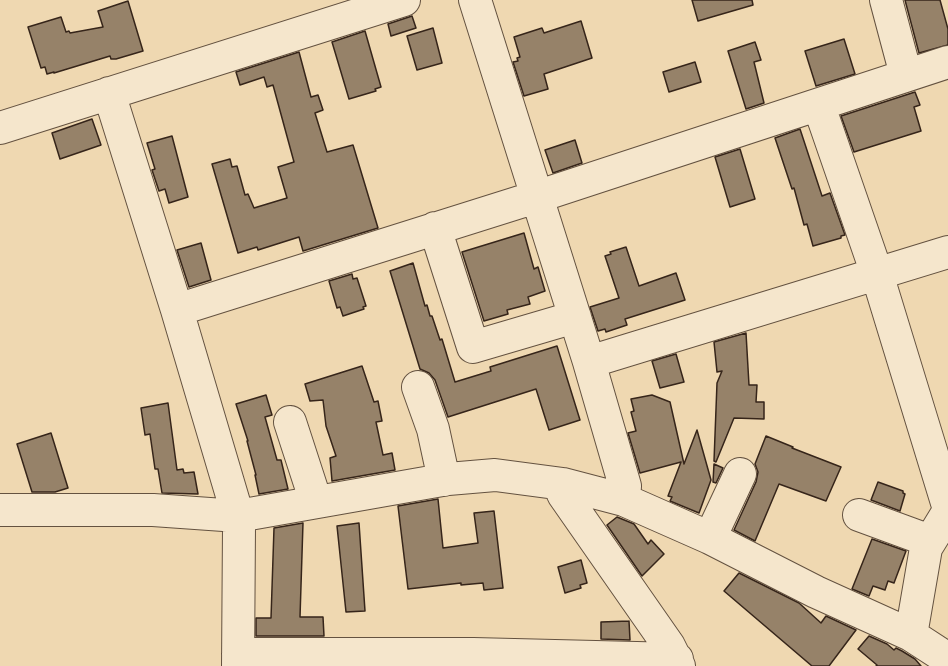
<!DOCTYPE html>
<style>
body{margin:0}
canvas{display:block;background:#efd8b1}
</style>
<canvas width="948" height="666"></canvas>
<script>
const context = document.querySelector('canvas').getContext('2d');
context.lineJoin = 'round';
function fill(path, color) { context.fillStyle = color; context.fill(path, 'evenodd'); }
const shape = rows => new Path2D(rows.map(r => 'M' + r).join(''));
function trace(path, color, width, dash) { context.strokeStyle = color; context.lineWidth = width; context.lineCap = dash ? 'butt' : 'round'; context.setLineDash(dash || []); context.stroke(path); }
const building = shape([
 [692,0,752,0,753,5,698,21,692,0],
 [905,0,940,0,948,29,948,45,919,53,905,0],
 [128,1,143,51,116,59,111,59,110,56,54,73,54,72,47,74,45,67,41,68,28,27,61,17,66,32,69,31,70,33,103,27,98,11,128,1],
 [412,16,416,28,391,36,388,24,412,16],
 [581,21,592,58,544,74,548,89,524,96,513,62,518,61,517,58,520,57,514,37,542,28,544,33,581,21],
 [433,28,442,63,417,70,407,36,433,28],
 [365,31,381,87,375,89,376,91,349,99,332,42,365,31],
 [844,39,855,74,816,86,805,51,844,39],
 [755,42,761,60,754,62,764,103,746,109,728,51,755,42],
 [299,52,311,97,318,95,323,110,315,113,327,152,353,145,378,228,303,251,299,237,258,250,257,247,238,253,212,164,230,159,232,167,237,166,245,195,248,194,254,208,287,198,278,167,294,162,273,85,267,87,264,77,240,85,236,72,299,52],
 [695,62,701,82,669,92,663,72,695,62],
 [915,92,920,105,914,107,921,131,854,152,841,116,915,92],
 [92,119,101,145,60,159,52,133,92,119],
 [800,129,822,196,830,193,845,235,841,236,841,238,813,246,807,224,804,225,794,188,792,189,775,138,800,129],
 [172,136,188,197,169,203,165,189,159,191,152,170,155,169,147,143,172,136],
 [575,140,582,163,553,173,545,150,575,140],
 [740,149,755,199,730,207,715,157,740,149],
 [524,233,534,269,538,267,545,291,528,297,530,304,507,310,508,314,484,321,462,252,524,233],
 [201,243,211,280,189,287,177,250,201,243],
 [626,247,639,286,676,273,685,300,625,319,627,325,606,332,605,329,598,331,590,307,619,298,605,256,611,254,610,252,626,247],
 [413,263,425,306,427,305,430,316,432,316,440,340,442,339,455,382,491,371,490,367,557,346,580,420,549,430,536,389,448,417,435,380,429,373,420,369,390,271,413,263],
 [352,274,353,279,357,278,366,306,363,307,364,309,343,316,340,307,337,308,329,281,352,274],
 [746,333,749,385,757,385,756,402,764,402,764,419,734,418,716,462,714,461,717,383,722,371,717,372,714,342,746,333],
 [676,354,684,382,660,388,652,361,676,354],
 [362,366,374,402,378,401,382,421,376,422,383,455,392,453,395,470,332,481,330,458,336,456,326,426,323,400,310,401,305,384,362,366],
 [266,395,272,415,265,417,277,460,281,460,288,489,259,494,255,475,256,475,247,441,248,441,236,404,266,395],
 [652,395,670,402,684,464,697,430,711,480,699,513,670,501,672,497,668,496,681,462,640,473,628,433,636,431,631,412,634,411,631,399,652,395],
 [168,403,177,470,183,469,184,473,194,472,198,494,162,493,158,469,155,469,150,434,145,435,141,408,168,403],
 [51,433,68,488,55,492,32,492,17,444,51,433],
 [766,436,793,447,792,448,841,467,826,501,779,484,755,541,734,530,756,482,758,472,755,464,766,436],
 [714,464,723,468,716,483,713,482,714,464],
 [878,482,903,491,903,493,905,494,900,511,871,500,878,482],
 [438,499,443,548,478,543,474,513,494,511,503,588,484,590,483,583,461,585,461,583,408,589,398,506,438,499],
 [617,517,634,524,648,544,651,540,664,554,642,576,607,525,617,517],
 [303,523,300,617,323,617,324,636,256,636,256,618,271,618,274,528,303,523],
 [359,523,365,611,346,612,337,526,359,523],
 [872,539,906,551,894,583,888,581,885,590,873,586,869,596,852,589,872,539],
 [581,560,587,583,580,585,581,588,565,593,558,567,581,560],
 [739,573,799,603,821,623,826,616,856,630,829,666,812,666,724,591,739,573],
 [629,621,630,640,601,639,601,622,629,621],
 [869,636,887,644,894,650,896,648,902,651,915,659,921,666,876,666,877,665,858,649,869,636]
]);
const minor = shape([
 [475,0,589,362,625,486,624,500],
 [886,0,906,75],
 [109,93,177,310,238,516,239,527,238,666],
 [819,106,877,274,948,506],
 [0,128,404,0],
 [435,228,473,347,575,317],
 [177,310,536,197,948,62],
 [589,362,948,252],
 [418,387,433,429,444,480],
 [290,422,316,502],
 [563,484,563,494,669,646,679,666],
 [0,510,153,510,238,516,448,479,495,475,563,484,624,500,710,538,816,592,911,635,948,659],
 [859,515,930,541],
 [710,538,740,474],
 [911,635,926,548,948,512],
 [238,654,473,654,677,659]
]);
fill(building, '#968269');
trace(building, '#36251a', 1.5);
trace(minor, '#645240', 34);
trace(minor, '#f5e6cc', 32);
</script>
